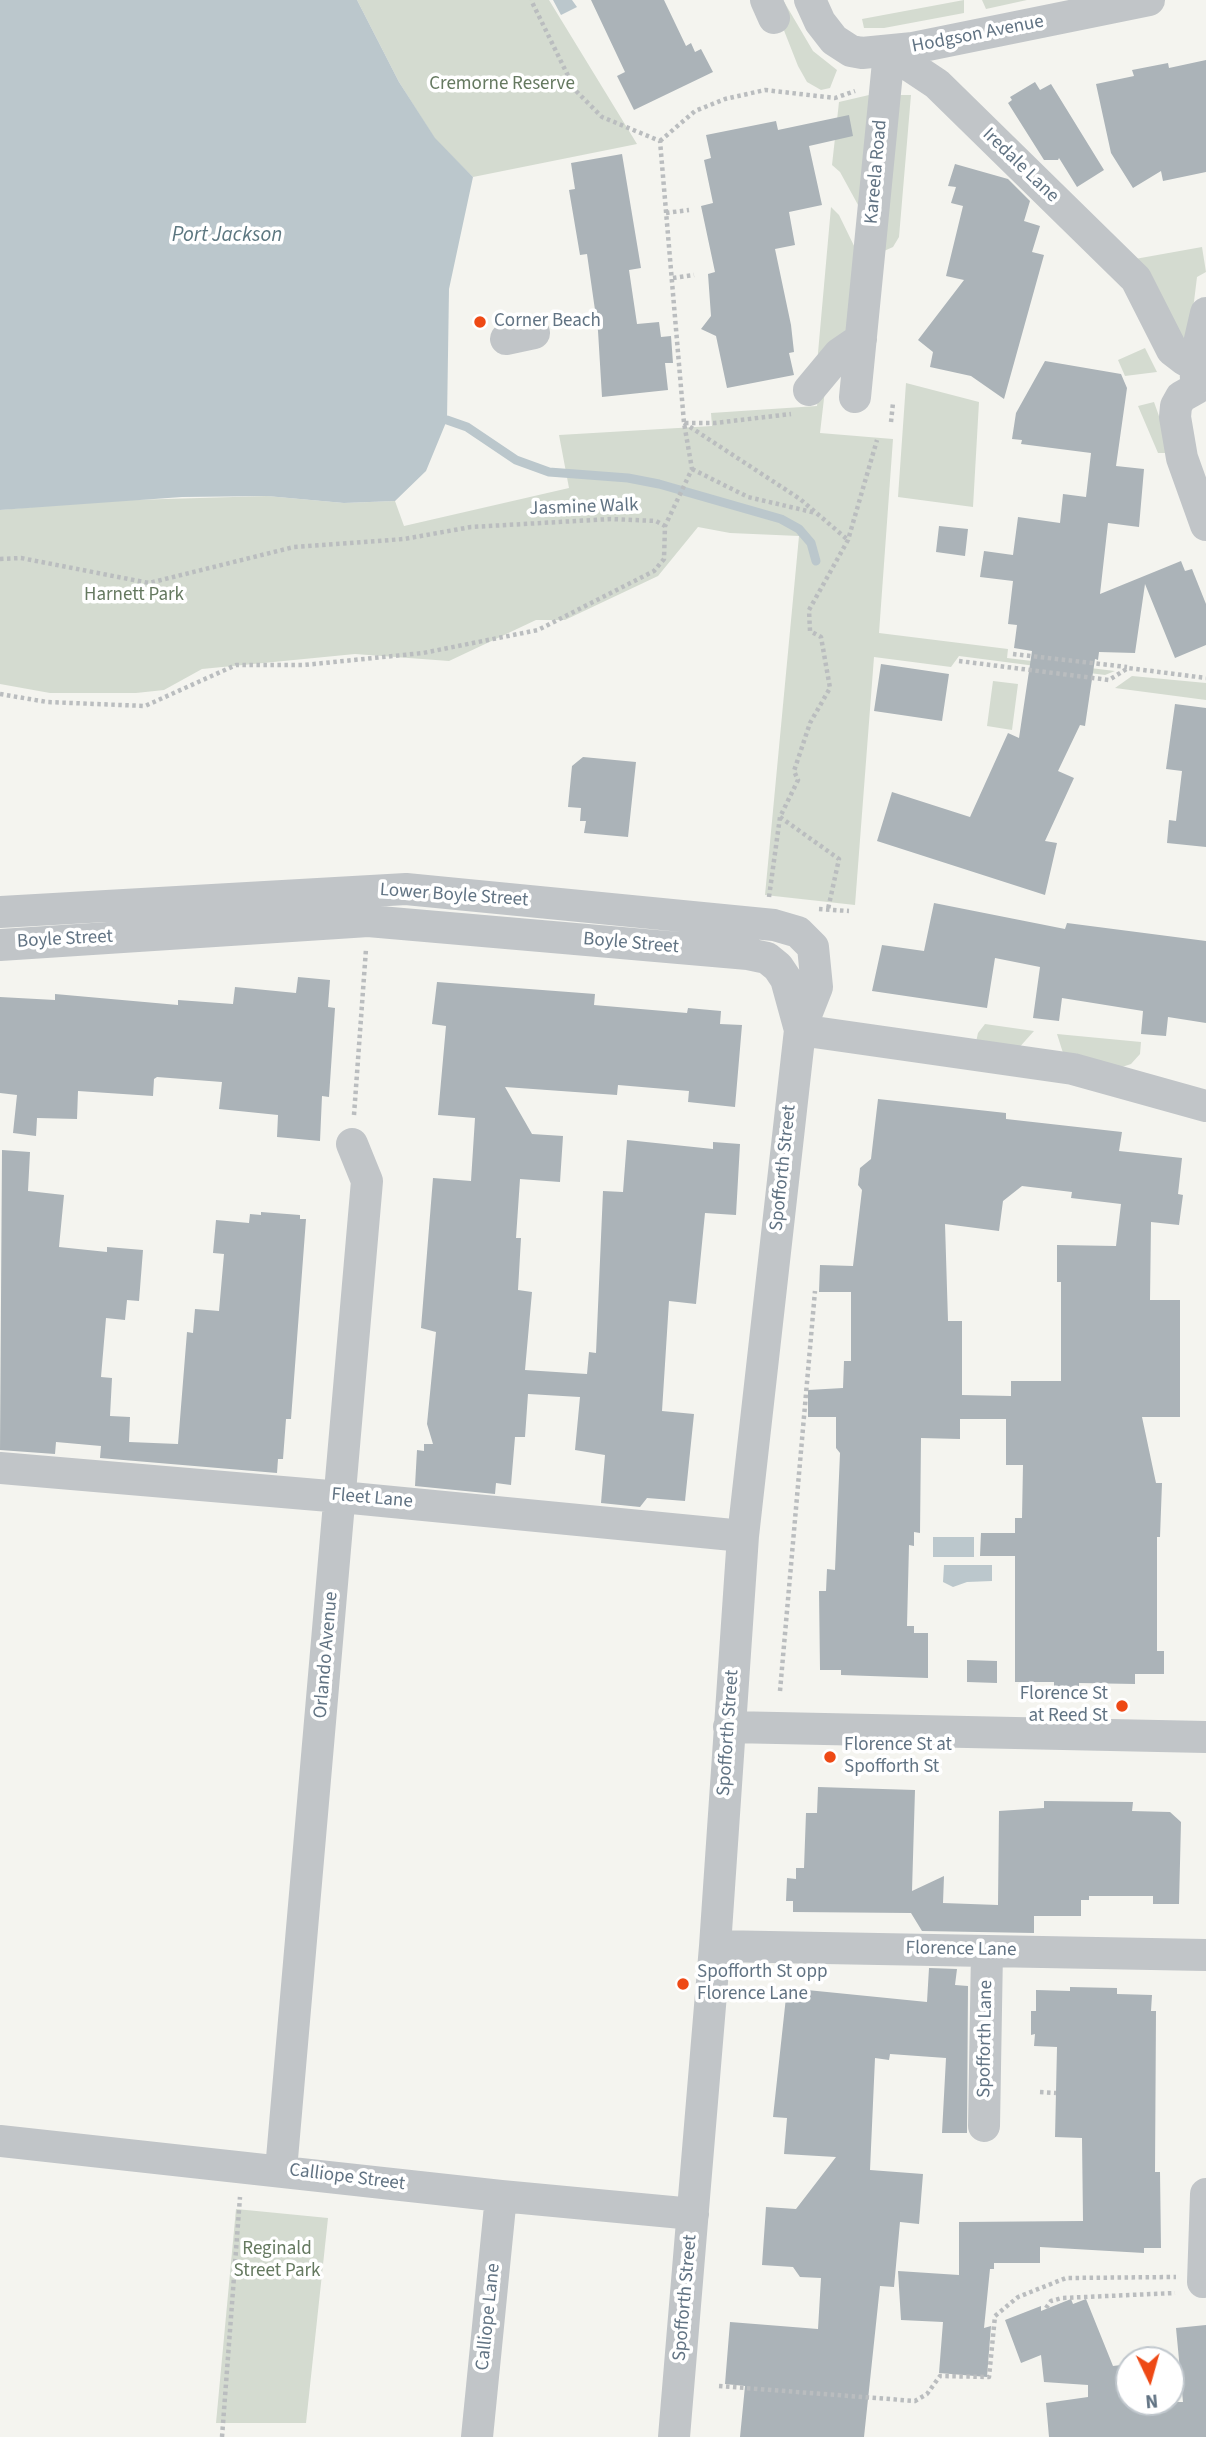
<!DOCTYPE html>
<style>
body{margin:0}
#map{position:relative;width:1206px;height:2437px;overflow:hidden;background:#f4f4ef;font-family:"Source Sans 3",sans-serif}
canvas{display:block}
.north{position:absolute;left:1115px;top:2346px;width:70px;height:70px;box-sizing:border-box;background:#fff;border:2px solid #c0c7cd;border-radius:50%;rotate:175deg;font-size:19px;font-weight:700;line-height:28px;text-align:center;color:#617383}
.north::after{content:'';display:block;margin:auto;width:24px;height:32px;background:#ee4915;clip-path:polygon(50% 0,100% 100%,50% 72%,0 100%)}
</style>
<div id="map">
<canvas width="1206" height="2437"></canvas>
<div class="north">N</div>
</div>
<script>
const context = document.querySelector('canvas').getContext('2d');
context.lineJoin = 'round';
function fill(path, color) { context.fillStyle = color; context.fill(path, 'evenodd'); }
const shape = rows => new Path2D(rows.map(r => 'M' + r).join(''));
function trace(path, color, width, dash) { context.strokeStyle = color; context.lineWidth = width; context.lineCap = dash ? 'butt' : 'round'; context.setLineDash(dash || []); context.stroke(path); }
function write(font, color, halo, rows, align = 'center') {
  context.font = font + ' "Source Sans 3",sans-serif'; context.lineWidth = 7; context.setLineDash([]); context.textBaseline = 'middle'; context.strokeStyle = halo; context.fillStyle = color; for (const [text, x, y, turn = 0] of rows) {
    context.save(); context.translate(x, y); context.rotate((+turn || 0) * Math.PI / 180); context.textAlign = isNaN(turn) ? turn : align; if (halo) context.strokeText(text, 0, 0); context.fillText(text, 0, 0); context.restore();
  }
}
const green = shape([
 [357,0,549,0,637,144,473,177,435,139,399,82],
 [772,0,783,0,813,51,837,70,830,88,821,90,807,82,798,66],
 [964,0,964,13,884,28,864,28,862,19],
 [982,0,1027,0,986,9],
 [869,95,870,101,863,214,840,172,832,165,839,102],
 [897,95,911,95,899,237,893,247,884,251],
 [831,207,839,215,858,254,849,339,817,364],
 [1202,247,1206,272,1197,277,1192,318,1183,346,1135,259],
 [1145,348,1157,372,1125,376,1118,360],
 [841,373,825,390,820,433,893,439,879,633,1008,649,1007,658,1115,671,1105,675,959,656,951,667,874,657,855,905,765,895,799,536,730,533,698,527,658,576,565,620,536,620,449,661,355,654,202,669,164,690,136,693,50,693,0,684,0,510,98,501,267,496,344,503,395,501,404,526,569,488,559,435,712,426,711,413,817,406,818,396],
 [906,383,979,402,973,507,898,497],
 [1154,402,1172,453,1158,453,1138,406],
 [1132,676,1206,683,1206,700,1115,688],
 [993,681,1018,684,1012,730,987,726],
 [985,1024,1034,1031,1017,1050,976,1042,978,1033],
 [1057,1034,1141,1042,1140,1054,1131,1064,1119,1068,1063,1053],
 [236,2209,328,2218,306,2423,216,2423]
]);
const water = shape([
 [0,0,357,0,399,82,435,138,473,177,449,289,447,420,426,471,395,501,344,503,267,496,182,497,0,510],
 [553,0,572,0,577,7,561,15],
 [933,1537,974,1537,974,1557,933,1557],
 [944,1565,992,1565,992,1581,967,1582,953,1587,943,1582]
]);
const stream = shape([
 [447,420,467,427,516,460,549,472,628,478,659,484,781,519,799,529,811,543,816,561]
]);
const building = shape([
 [591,0,664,0,686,46,691,43,695,52,701,49,713,72,634,110,617,76,625,72],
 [1206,60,1206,172,1163,181,1161,171,1133,188,1111,153,1096,84,1134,76,1132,70,1168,63,1169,68],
 [1035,82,1040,90,1051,84,1104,170,1077,187,1059,158,1058,160,1044,160,1008,103,1012,100,1010,97],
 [849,115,853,136,809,146,822,205,789,212,795,245,775,249,791,325,794,352,789,353,794,375,727,388,716,336,701,329,711,316,708,274,715,272,701,206,713,203,704,160,711,158,706,135,776,121,778,130],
 [622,154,641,268,629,270,637,324,659,322,661,337,671,336,673,363,665,363,668,390,602,397,598,331,587,254,580,255,569,190,575,189,571,163],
 [955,164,1008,179,1030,201,1024,221,1040,226,1032,252,1044,255,1004,399,971,376,930,367,933,352,918,340,964,280,946,276,963,206,951,203,956,187,948,186],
 [1045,361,1121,374,1127,388,1116,466,1144,469,1139,527,1108,523,1100,594,1181,561,1185,571,1192,569,1206,604,1206,645,1175,658,1145,584,1135,653,1099,652,1098,660,1095,659,1085,726,1080,725,1058,771,1074,778,1045,841,1057,843,1045,895,877,841,892,792,970,817,1008,733,1019,738,1032,651,1014,648,1017,625,1008,624,1013,581,980,577,984,551,1013,555,1018,517,1060,523,1063,494,1086,497,1091,453,1021,444,1022,440,1012,439,1016,413],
 [939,526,968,529,965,556,936,552],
 [881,664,949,674,942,721,874,711],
 [1175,704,1206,708,1206,847,1167,843,1169,820,1176,821,1182,771,1166,769],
 [583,757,636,762,628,837,584,833,586,821,580,821,581,808,568,807,572,766],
 [934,903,1065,929,1067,923,1206,941,1206,1023,1168,1017,1166,1036,1141,1034,1143,1011,1062,998,1059,1021,1033,1018,1040,967,995,958,987,1008,872,991,882,945,924,951],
 [298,977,330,980,328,1007,335,1008,329,1097,322,1096,320,1141,277,1137,278,1115,219,1109,222,1082,157,1077,154,1079,153,1096,78,1091,77,1119,37,1118,36,1136,13,1133,17,1095,0,1093,0,997,55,1000,55,994,178,1005,178,1000,233,1004,235,987,296,993],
 [437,982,595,994,594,1005,687,1013,688,1008,721,1011,720,1024,742,1025,735,1107,688,1102,689,1091,618,1085,617,1095,505,1087,532,1134,563,1136,560,1182,520,1179,516,1238,521,1238,518,1290,532,1292,525,1370,587,1374,589,1352,596,1353,603,1191,623,1192,627,1140,713,1149,713,1142,740,1144,736,1215,705,1213,696,1304,669,1301,662,1411,694,1414,685,1501,647,1498,640,1507,601,1503,605,1455,575,1450,580,1397,528,1394,525,1437,515,1437,511,1485,496,1483,495,1494,415,1486,417,1450,424,1451,424,1444,433,1444,427,1424,436,1332,421,1328,433,1178,471,1181,475,1118,438,1115,446,1026,432,1024],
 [878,1099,1006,1113,1006,1119,1122,1132,1119,1151,1182,1158,1178,1194,1183,1195,1179,1225,1151,1222,1150,1300,1180,1300,1180,1417,1142,1417,1156,1483,1162,1483,1160,1537,1157,1537,1157,1651,1164,1651,1164,1674,1135,1674,1135,1684,1079,1683,1079,1691,1054,1690,1054,1682,1015,1682,1015,1556,980,1556,981,1533,1015,1533,1015,1518,1022,1518,1023,1465,1006,1465,1006,1419,960,1419,960,1439,921,1438,920,1533,914,1532,914,1546,909,1545,907,1626,914,1626,914,1633,928,1633,928,1678,841,1675,841,1670,820,1670,819,1591,826,1591,827,1569,835,1570,840,1453,836,1448,836,1417,808,1417,808,1390,843,1388,844,1361,851,1361,851,1292,819,1292,820,1265,853,1266,862,1190,858,1185,860,1168,871,1159],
 [1022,1186,1072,1192,1071,1198,1121,1204,1116,1246,1057,1245,1057,1282,1061,1282,1061,1381,1011,1381,1011,1396,962,1395,962,1321,948,1321,945,1224,999,1231,1003,1201],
 [2,1150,30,1152,28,1191,64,1195,59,1247,107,1252,107,1247,143,1250,139,1301,127,1300,125,1320,106,1318,101,1377,112,1378,110,1416,130,1417,129,1442,178,1444,187,1332,193,1333,195,1309,219,1311,224,1254,213,1253,216,1220,249,1223,250,1214,261,1215,261,1212,300,1215,300,1219,306,1219,291,1419,286,1419,283,1459,278,1459,277,1473,100,1458,101,1446,56,1442,55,1454,0,1450],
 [967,1660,997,1661,997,1683,967,1682],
 [818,1787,915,1790,912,1891,944,1876,943,1903,998,1905,999,1811,1044,1808,1044,1801,1133,1802,1132,1811,1170,1812,1181,1822,1179,1904,1153,1904,1153,1896,1089,1896,1089,1900,1081,1900,1081,1916,1034,1916,1034,1933,922,1931,911,1913,793,1912,793,1901,786,1901,787,1878,796,1879,796,1868,804,1868,806,1813,817,1813],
 [929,1968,957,1969,955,1985,968,1986,967,2133,942,2133,946,2058,890,2054,889,2060,875,2058,870,2170,923,2174,919,2224,900,2222,894,2287,880,2286,864,2437,740,2437,745,2386,725,2384,730,2322,818,2329,821,2278,800,2277,793,2267,762,2265,766,2207,796,2209,836,2157,784,2154,787,2118,773,2117,787,1988,927,2002],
 [1070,1987,1117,1988,1117,1994,1152,1995,1151,2011,1156,2011,1155,2172,1160,2172,1161,2248,1144,2248,1144,2253,1040,2247,1040,2263,994,2263,994,2269,990,2269,984,2328,991,2326,987,2377,939,2373,943,2322,901,2320,898,2271,959,2275,959,2222,1083,2221,1082,2138,1055,2137,1057,2047,1034,2046,1035,2034,1031,2035,1031,2011,1036,2011,1036,1990,1070,1991],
 [1071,2299,1073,2304,1086,2299,1113,2366,1129,2364,1129,2402,1183,2402,1176,2328,1206,2325,1206,2437,1049,2437,1046,2403,1088,2397,1088,2385,1044,2382,1041,2355,1021,2363,1005,2320,1041,2306,1041,2311]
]);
const path = shape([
 [660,141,695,111,725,99,765,90,835,98,855,91],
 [666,213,689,210],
 [673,278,694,275],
 [891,422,893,403],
 [684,423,800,499,848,540],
 [685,423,715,423,791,414],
 [692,469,748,497,816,513],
 [0,559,21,558,149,583,294,547,404,539,471,527,611,519,656,521,665,526],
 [1013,654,1127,667],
 [959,661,1109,680,1128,668,1206,678],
 [0,694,47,702,145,706,236,665,304,665,423,653,538,630,654,571,664,559,665,526,692,469,684,423,660,141,602,117,575,90,531,0],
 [780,817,839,859,828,909],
 [769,897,780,817,798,780,794,771,810,723,830,688,821,637,810,631,809,610,848,540,877,440],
 [819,909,849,911],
 [354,1115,366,949],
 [780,1691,815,1291],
 [1040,2092,1056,2093],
 [1046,2308,1051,2301,1062,2298,1175,2293],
 [719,2386,915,2401,927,2394,940,2376,989,2377,995,2316,1018,2297,1066,2278,1176,2277],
 [222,2437,240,2197]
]);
const minor = shape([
 [766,0,774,18],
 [810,0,820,22,834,40,851,51,862,53,913,48,1149,0],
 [889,52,937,84,1136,279,1172,350,1185,360,1195,361],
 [506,339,534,333],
 [1196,380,1195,361,1206,313],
 [1197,388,1181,397,1176,406,1175,417,1182,458,1206,525],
 [809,390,839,354,861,339],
 [855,397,889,52],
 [0,912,406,889,774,925,798,932,813,947,817,987,800,1030,743,1536,715,1946,674,2437],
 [0,945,368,921,748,954,767,958,778,967,786,979,800,1030],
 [800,1030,1073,1069,1206,1106],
 [0,1468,341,1497,743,1536],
 [729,1727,1206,1737],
 [715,1946,1206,1955],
 [984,2126,987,1951],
 [0,2141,501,2196,693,2214],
 [281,2170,367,1181,352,1144],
 [1203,2282,1206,2194],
 [477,2437,501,2196]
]);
const markers = [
 [480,322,7,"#ee4915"],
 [1122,1706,7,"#ee4915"],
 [830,1757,7,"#ee4915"],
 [683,1984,7,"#ee4915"]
];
const streetNames = [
 ["Hodgson Avenue",978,35,-11],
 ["Iredale Lane",1020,166,44],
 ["Kareela Road",877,172,-85],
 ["Jasmine Walk",584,508,-2],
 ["Lower Boyle Street",454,896,4],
 ["Boyle Street",65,940,-3],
 ["Boyle Street",631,944,5],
 ["Spofforth Street",784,1168,-84],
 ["Fleet Lane",372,1499,5],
 ["Orlando Avenue",327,1655,-85],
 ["Spofforth Street",729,1733,-86],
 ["Florence Lane",961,1950,1],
 ["Spofforth Lane",986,2039,-89],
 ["Calliope Street",347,2178,7],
 ["Spofforth Street",686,2298,-85],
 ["Calliope Lane",489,2317,-84]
];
const parkNames = [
 ["Cremorne Reserve",502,85],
 ["Harnett Park",134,596],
 ["Reginald",277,2250],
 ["Street Park",277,2272]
];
const poiNames = [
 ["Corner Beach",494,322],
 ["Florence St",1108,1695,"right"],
 ["at Reed St",1108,1717,"right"],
 ["Florence St at",844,1746],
 ["Spofforth St",844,1768],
 ["Spofforth St opp",697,1973],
 ["Florence Lane",697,1995]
];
const waterNames = [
 ["Port Jackson",227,236]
];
fill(green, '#d4dbd0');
fill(water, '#bbc7cc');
trace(stream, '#bbc7cc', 9);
fill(building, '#abb3b8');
trace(path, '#babdbf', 4.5, [3.5, 3.5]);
trace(minor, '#c1c5c8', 32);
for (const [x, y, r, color] of markers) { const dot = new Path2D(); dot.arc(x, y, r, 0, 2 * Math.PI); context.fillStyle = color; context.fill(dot); trace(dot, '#fff', 2.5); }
write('19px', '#617383', '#fff', streetNames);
write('19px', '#657960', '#fff', parkNames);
write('19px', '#617383', '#fff', poiNames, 'left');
write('italic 21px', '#5c7780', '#fff', waterNames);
</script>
